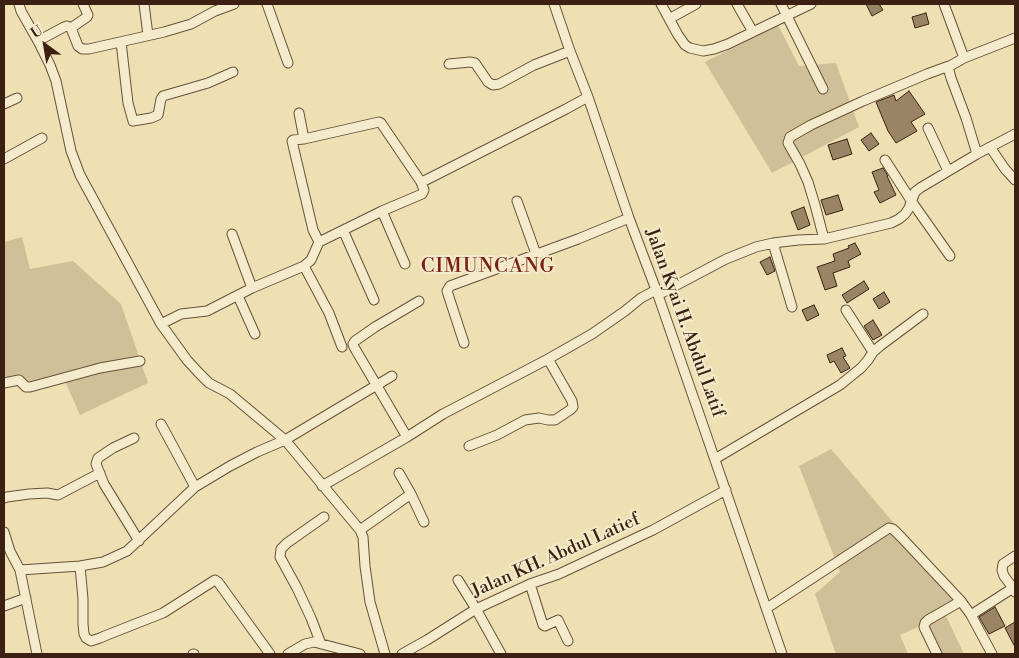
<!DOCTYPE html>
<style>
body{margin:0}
#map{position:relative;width:1019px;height:658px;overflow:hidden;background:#eee0b2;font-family:"Libre Bodoni",serif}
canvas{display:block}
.frame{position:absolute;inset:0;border:5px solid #3c2112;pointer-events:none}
.north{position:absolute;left:20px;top:20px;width:50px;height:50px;-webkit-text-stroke:4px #f4ebcd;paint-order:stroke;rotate:328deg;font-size:14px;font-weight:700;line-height:20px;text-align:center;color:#3c2112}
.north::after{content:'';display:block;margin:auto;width:18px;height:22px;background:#3c2112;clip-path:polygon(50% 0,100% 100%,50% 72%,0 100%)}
</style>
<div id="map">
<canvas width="1019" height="658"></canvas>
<div class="frame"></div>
<div class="north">U</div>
</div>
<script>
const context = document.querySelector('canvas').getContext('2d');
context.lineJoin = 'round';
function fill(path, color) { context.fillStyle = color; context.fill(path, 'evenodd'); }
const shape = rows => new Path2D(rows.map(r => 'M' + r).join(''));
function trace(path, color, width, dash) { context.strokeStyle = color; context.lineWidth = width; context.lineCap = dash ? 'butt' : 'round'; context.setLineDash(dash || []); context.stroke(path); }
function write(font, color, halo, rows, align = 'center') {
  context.font = font + ' "Libre Bodoni",serif'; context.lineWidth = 4; context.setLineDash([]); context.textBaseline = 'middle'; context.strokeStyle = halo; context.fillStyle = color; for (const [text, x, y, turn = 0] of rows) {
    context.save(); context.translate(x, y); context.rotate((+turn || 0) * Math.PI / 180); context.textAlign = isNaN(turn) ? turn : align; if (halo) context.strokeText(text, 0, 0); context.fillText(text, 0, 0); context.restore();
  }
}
const green = shape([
 [778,25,799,66,836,63,859,127,772,173,705,62],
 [22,237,30,269,73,261,121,304,148,383,80,415,64,379,25,390,21,375,4,380,4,242],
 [831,449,960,601,945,614,964,654,940,654,923,625,900,635,908,654,836,654,815,594,840,572,799,466]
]);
const building = shape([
 [866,4,879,4,883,10,872,16,866,4],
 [926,13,929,24,915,28,912,17,926,13],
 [909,91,925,114,911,122,917,131,896,143,888,131,876,102,894,95,896,101,909,91],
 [871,133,879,144,869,151,861,140,871,133],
 [847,139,852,154,833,160,828,145,847,139],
 [883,168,888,176,887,176,896,195,880,203,874,192,879,190,872,172,883,168],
 [838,195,843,210,826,215,821,200,838,195],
 [804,207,810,225,798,230,791,212,804,207],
 [855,243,861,254,848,261,850,267,833,273,837,286,825,290,817,267,835,261,833,254,849,248,848,246,855,243],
 [770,257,775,271,767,275,760,262,770,257],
 [864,281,869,289,847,303,842,295,864,281],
 [884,292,890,302,879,309,873,299,884,292],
 [814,305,819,315,807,321,802,310,814,305],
 [873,320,882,335,873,340,864,326,873,320],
 [842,348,846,356,843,357,850,368,841,373,834,361,830,363,827,355,842,348],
 [995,607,1005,626,989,634,979,617,995,607],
 [1015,622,1015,647,1005,628,1015,622]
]);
const minor = shape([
 [19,4,21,11,38,41,50,65,56,81,71,151,80,175,161,324,187,360,198,372,209,383,230,394,285,440,360,530,363,537,365,566,370,602,385,654],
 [144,4,148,35],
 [267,4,288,63],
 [554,4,570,51,588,97,629,218,658,295,782,654],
 [661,4,678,35,685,45,690,48,703,51,714,49,728,44,811,4],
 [737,4,753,32],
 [781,4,823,89],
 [944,4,964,58],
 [669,19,696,4],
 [71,28,87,17,88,15,83,4],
 [38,41,64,27,67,26,71,28,78,46,82,49,89,49,164,32,191,24,215,11,234,4],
 [121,42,128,103,133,121,151,118,158,115,161,99,163,96,208,83,233,72],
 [449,64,470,62,475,63,488,82,493,85,499,84,534,65,570,51],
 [4,104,17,98],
 [299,113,304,139,293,140,292,141,313,230,319,242],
 [928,128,948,171],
 [304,139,379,122,381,123,421,182],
 [990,147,1005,169,1015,180],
 [977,154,966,118,951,78,948,67,964,58,1015,38],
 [4,159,42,138],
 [885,160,912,202,950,256],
 [517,201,536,254],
 [382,211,405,264],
 [343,230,374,300],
 [232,234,252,288],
 [824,239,815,205,808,182,800,164,788,143,790,137,811,125,863,101,927,74,949,66],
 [773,243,792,307],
 [304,266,329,313,342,347],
 [658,295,726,259,756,247,773,243,798,240,824,239,891,223,899,219,905,214,909,208,915,192,920,188,977,154,1015,134],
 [238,296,255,334],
 [846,310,873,352],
 [161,324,181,314,207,311,252,288,304,266,311,260,319,242,382,211,422,194,424,190,421,182,426,180,566,109,588,97],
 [464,343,447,291,450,286,578,239,629,218],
 [4,383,19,380,26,387,30,387,100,368,140,361],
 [161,424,195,487],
 [407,437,354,347,353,344,355,341,375,327,419,301],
 [134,438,113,448,98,458,96,464,104,484,139,541],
 [469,446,497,435,525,420,539,418,548,420,555,420,570,410,573,407,572,401,548,359],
 [715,459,840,385,861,368,868,360,873,352,880,346,923,314],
 [399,473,411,494,424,522],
 [322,486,407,437,443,414,548,359,592,334,625,311,641,298,656,290],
 [4,498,7,497,29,494,47,493,58,495,100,473],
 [360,530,411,494],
 [4,532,10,551,20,570,37,654],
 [80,566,83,599,83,624,84,634,86,638,91,641,100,638,107,635,163,613,215,580,218,582,270,654],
 [20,570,80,566,103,562,127,551,195,487,230,466,257,452,285,440,392,376],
 [458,580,476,609,501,654],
 [530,584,543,625,545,626,558,620,568,641],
 [1013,588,1004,576,1002,570,1003,564,1015,556],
 [4,606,26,598],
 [767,608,889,528,893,529,902,538,961,601,971,615,1013,588,1015,592],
 [971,615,992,654],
 [321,644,311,618,297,588,280,557,281,549,287,543,324,517],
 [193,654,194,654],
 [288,654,305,644,314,642,360,654],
 [402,654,427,640,476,609,530,584,559,574,653,530,726,490],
 [937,654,924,627,925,623,928,620,961,601]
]);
const streetNames = [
 ["Jalan Kyai H. Abdul Latif",684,323,70],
 ["Jalan KH. Abdul Latief",556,556,-24]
];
const quarterNames = [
 ["CIMUNCANG",488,267]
];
fill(green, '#d0c097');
fill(building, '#998465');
trace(building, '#3c2112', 1);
trace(minor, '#68513a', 11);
trace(minor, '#f4ebcd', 9);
write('18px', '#3c2112', '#f4ebcd', streetNames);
context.letterSpacing = '1px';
write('20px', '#7a1f14', '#f4ebcd', quarterNames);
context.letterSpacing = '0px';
</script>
